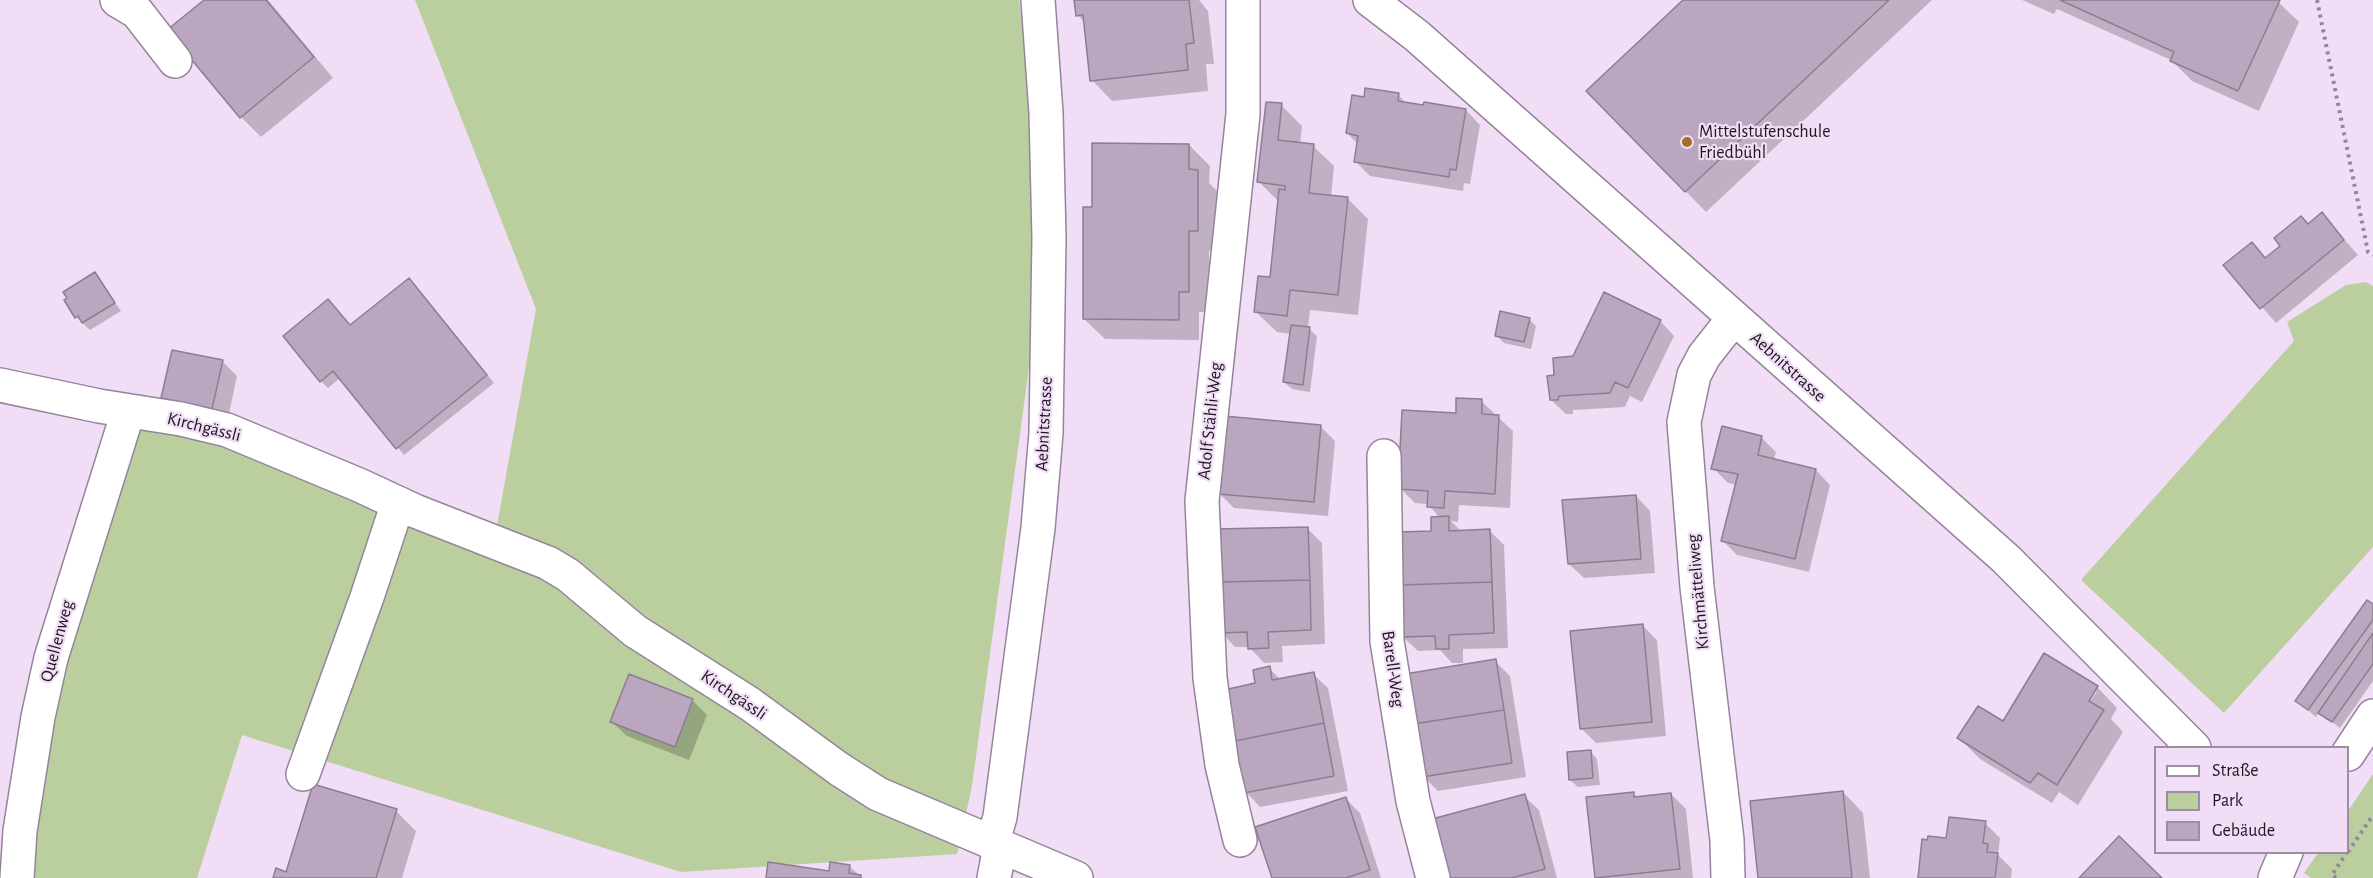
<!DOCTYPE html>
<meta charset="utf-8">
<style>
body{margin:0}
#map{position:relative;width:2373px;height:878px;overflow:hidden;background:#f1ddf6;font-family:"Alegreya Sans",sans-serif}
canvas{display:block}
.legend{position:absolute;left:2154px;top:746px;width:195px;height:108px;box-sizing:border-box;background:#f1ddf6;border:2px solid #9c8da0;margin:0;padding:8px 10px;list-style:none;font-size:18px;color:#1d161f}
.legend li{display:flex;align-items:center;gap:12px;height:30px}
.legend b{width:30px;border:2px solid #9c8da0}
</style>
<div id="map">
<canvas width="2373" height="878"></canvas>
<ul class="legend">
<li><b style="height:8px;background:#fff"></b>Straße</li>
<li><b style="height:16px;background:#bbcf9e"></b>Park</li>
<li><b style="height:16px;background:#baa7bf"></b>Gebäude</li>
</ul>
</div>
<script>
const context = document.querySelector('canvas').getContext('2d');
context.lineJoin = 'round';
function fill(path, color) { context.fillStyle = color; context.fill(path, 'evenodd'); }
const shape = rows => new Path2D(rows.map(r => 'M' + r).join(''));
function trace(path, color, width, dash) { context.strokeStyle = color; context.lineWidth = width; context.lineCap = dash ? 'butt' : 'round'; context.setLineDash(dash || []); context.stroke(path); }
function write(font, color, halo, rows, align = 'center') {
  context.font = font + ' "Alegreya Sans",sans-serif'; context.lineWidth = 4.5; context.setLineDash([]); context.textBaseline = 'middle'; context.strokeStyle = halo; context.fillStyle = color; for (const [text, x, y, turn = 0] of rows) {
    context.save(); context.translate(x, y); context.rotate((+turn || 0) * Math.PI / 180); context.textAlign = isNaN(turn) ? turn : align; if (halo) context.strokeText(text, 0, 0); context.fillText(text, 0, 0); context.restore();
  }
}
const green = shape([
 [415,0,1019,0,1047,235,972,786,957,854,681,872,242,735,197,878,17,878,20,831,128,412,494,542,536,309],
 [2366,282,2373,286,2373,547,2224,713,2081,580,2294,341,2287,322,2346,285],
 [2373,774,2373,878,2311,878,2304,873,2318,853,2348,852,2348,811]
]);
const shadow = shape([
 [206,0,268,0,333,78,261,137,241,117],
 [1076,0,1199,0,1208,11,1214,64,1206,64,1208,91,1112,101,1092,80,1085,23,1078,15],
 [1685,0,1932,0,1706,212,1588,91],
 [2022,0,2276,0,2299,22,2259,111,2192,81,2171,60,2057,9,2054,14],
 [1398,95,1407,104,1466,110,1480,125,1470,184,1464,183,1463,191,1370,176,1355,161,1358,144,1347,133,1366,99],
 [1281,105,1302,126,1300,144,1313,146,1334,166,1331,197,1347,198,1368,219,1358,315,1310,310,1308,328,1317,336,1310,392,1292,389,1284,382,1291,334,1277,332,1256,312,1271,279,1279,202,1259,182],
 [1189,145,1210,166,1209,183,1218,192,1218,251,1209,251,1209,312,1199,312,1199,340,1105,339,1084,319,1093,209],
 [2322,214,2358,255,2276,323,2225,265,2252,244,2267,259],
 [95,274,121,311,90,330,76,317],
 [416,287,494,383,404,455,340,378,328,388,321,381,328,301,351,326],
 [1529,319,1536,326,1531,349,1504,343,1496,335],
 [1660,321,1674,336,1642,402,1630,396,1625,407,1573,410,1573,414,1566,414,1551,400,1556,377,1574,358],
 [222,361,237,376,227,423,178,412,163,398],
 [1481,401,1513,431,1510,508,1459,505,1458,522,1451,521,1462,532,1489,530,1504,545,1508,648,1463,649,1463,663,1452,663,1440,650,1418,651,1403,637,1433,532,1440,518,1428,504,1415,503,1400,488,1457,414],
 [1320,426,1335,441,1328,516,1234,508,1219,493],
 [1761,437,1776,452,1774,460,1816,470,1830,485,1809,572,1737,555,1723,541,1737,485,1728,483,1713,468],
 [1636,496,1650,511,1655,573,1584,578,1569,564],
 [1307,528,1322,543,1325,644,1282,646,1283,662,1264,663,1249,647,1235,647,1221,632],
 [2373,606,2373,681,2340,728,2319,712,2316,717,2297,701],
 [1642,625,1657,640,1666,736,1596,743,1581,728],
 [1495,661,1510,676,1526,777,1438,791,1423,776],
 [1269,668,1281,680,1313,674,1328,688,1348,791,1260,807,1246,792,1257,685],
 [2097,687,2117,708,2111,719,2123,732,2078,805,2059,792,2052,803,1980,759,1959,738],
 [2093,691,2097,691,2086,708],
 [692,700,707,715,689,760,627,736,612,722],
 [1590,751,1597,759,1600,785,1578,787,1570,780],
 [1843,792,1863,813,1870,878,1759,878],
 [1633,793,1638,798,1671,794,1686,809,1693,878,1596,878],
 [1524,796,1539,810,1557,878,1449,878],
 [1346,799,1360,813,1381,878,1273,878],
 [396,811,416,831,402,878,274,878,287,874],
 [1985,823,2000,838,1998,855,2012,869,2011,878,1919,878,1948,840],
 [849,866,862,878,767,878,831,872]
]);
const building = shape([
 [204,0,266,0,314,57,240,118,167,30,204,0],
 [1074,0,1189,0,1194,43,1186,44,1188,70,1090,81,1083,15,1076,16,1074,0],
 [1683,0,1889,0,1685,192,1586,91,1683,0],
 [2060,0,2280,0,2238,91,2170,61,2174,52,2060,0],
 [1365,88,1399,93,1398,101,1423,105,1424,102,1466,109,1456,170,1450,169,1449,177,1354,162,1358,136,1346,133,1352,95,1364,97,1365,88],
 [1266,102,1282,103,1278,140,1314,144,1309,193,1348,197,1338,295,1290,290,1287,316,1254,312,1258,276,1270,277,1279,189,1285,190,1285,186,1257,182,1266,102],
 [1092,143,1189,144,1189,169,1198,170,1198,231,1189,231,1189,292,1179,292,1179,320,1083,319,1083,207,1092,207,1092,143],
 [2322,212,2344,240,2260,309,2223,265,2252,242,2265,258,2280,246,2274,238,2301,216,2308,224,2322,212],
 [95,272,115,303,82,323,78,316,75,318,64,300,67,298,63,292,95,272],
 [409,278,487,375,396,449,333,371,320,382,283,336,328,299,350,325,409,278],
 [1604,292,1661,320,1628,388,1615,382,1610,393,1559,396,1558,400,1550,400,1547,376,1554,375,1553,358,1573,356,1604,292],
 [1500,311,1530,318,1524,342,1495,336,1500,311],
 [1291,325,1310,327,1303,385,1283,382,1291,325],
 [172,350,223,360,212,409,161,398,172,350],
 [1456,398,1482,399,1482,414,1499,415,1495,494,1445,491,1444,508,1427,507,1428,491,1398,489,1402,410,1456,413,1456,398],
 [1224,416,1321,425,1314,502,1217,494,1224,416],
 [1722,426,1762,436,1758,455,1816,469,1795,559,1721,541,1738,474,1711,469,1722,426],
 [1636,495,1641,559,1568,564,1562,500,1636,495],
 [1449,516,1449,531,1490,529,1492,582,1400,585,1398,532,1431,531,1431,517,1449,516],
 [1308,527,1310,580,1218,582,1216,529,1308,527],
 [1310,580,1311,630,1268,632,1269,648,1248,649,1247,632,1219,633,1218,582,1310,580],
 [1492,582,1494,633,1449,635,1449,649,1436,649,1435,636,1402,637,1400,585,1492,582],
 [2367,600,2373,604,2373,620,2308,710,2295,701,2367,600],
 [1643,624,1652,722,1580,729,1570,631,1643,624],
 [2373,633,2373,664,2332,722,2318,713,2373,633],
 [2044,653,2098,686,2089,701,2104,710,2057,785,2038,773,2030,783,1957,738,1978,706,2003,721,2044,653],
 [1496,659,1504,710,1413,724,1405,674,1496,659],
 [1270,666,1272,680,1314,672,1324,723,1235,741,1224,690,1255,683,1253,670,1270,666],
 [629,674,693,699,675,747,610,722,629,674],
 [1504,710,1512,763,1422,777,1413,724,1504,710],
 [1324,723,1334,776,1244,793,1235,741,1324,723],
 [1591,750,1593,778,1569,780,1567,752,1591,750],
 [313,784,397,809,376,878,273,878,276,868,286,872,313,784],
 [1843,791,1852,878,1758,878,1750,801,1843,791],
 [1634,792,1634,797,1671,793,1680,869,1595,878,1586,797,1634,792],
 [1525,794,1545,869,1511,878,1448,878,1432,819,1525,794],
 [1346,797,1370,870,1346,878,1272,878,1255,827,1346,797],
 [1949,817,1986,821,1983,843,1988,844,1987,852,1998,853,1995,878,1918,878,1922,839,1927,840,1928,836,1946,838,1949,817],
 [2119,836,2162,878,2079,878,2119,836],
 [768,862,829,871,830,862,850,865,849,873,861,875,861,878,766,878,768,862]
]);
const path = shape([
 [2317,0,2368,252,2373,255],
 [2348,852,2373,815],
 [2336,878,2332,875,2347,852]
]);
const minor = shape([
 [117,0,137,12,175,61],
 [1370,0,1417,36,2006,559,2194,748],
 [0,385,99,406,181,419,227,430,359,485,415,511,548,563,568,575,635,631,750,704,839,769,878,794,1076,878],
 [1384,456,1387,641,1413,801,1433,878],
 [2348,754,2373,716],
 [303,774,367,597,398,503],
 [1240,840,1222,765,1210,678,1202,501,1243,114,1243,0],
 [992,844,1000,817,1038,528,1046,433,1049,238,1046,113,1038,0],
 [17,878,20,831,38,717,51,658,128,412],
 [994,878,1000,847],
 [1728,878,1727,840,1697,587,1684,422,1694,375,1704,356,1734,318],
 [2275,878,2286,852]
]);
const markers = [
 [1687,142,6,"#a56d2a"]
];
const poiNames = [
 ["Mittelstufenschule",1699,132],
 ["Friedbühl",1699,153]
];
const streetNames = [
 ["Aebnitstrasse",1788,367,42],
 ["Adolf Stähli-Weg",1210,421,-84],
 ["Aebnitstrasse",1044,424,-87],
 ["Kirchgässli",204,427,14],
 ["Kirchmätteliweg",1698,592,-95],
 ["Quellenweg",57,641,-75],
 ["Barell-Weg",1393,669,82],
 ["Kirchgässli",734,695,34]
];
fill(green, '#bbcf9e');
fill(shadow, '#0003');
fill(building, '#baa7bf');
trace(building, '#8e7c93', 1.5);
trace(minor, '#96849b', 36);
trace(path, '#948597', 4, [3, 4.5]);
trace(minor, '#fff', 33);
for (const [x, y, r, color] of markers) { const dot = new Path2D(); dot.arc(x, y, r, 0, 2 * Math.PI); context.fillStyle = color; context.fill(dot); trace(dot, '#f1ddf6', 2); }
write('18px', '#1d161f', '#f1ddf6', poiNames, 'left');
write('18px', '#1d161f', '#f1ddf6', streetNames);
</script>
